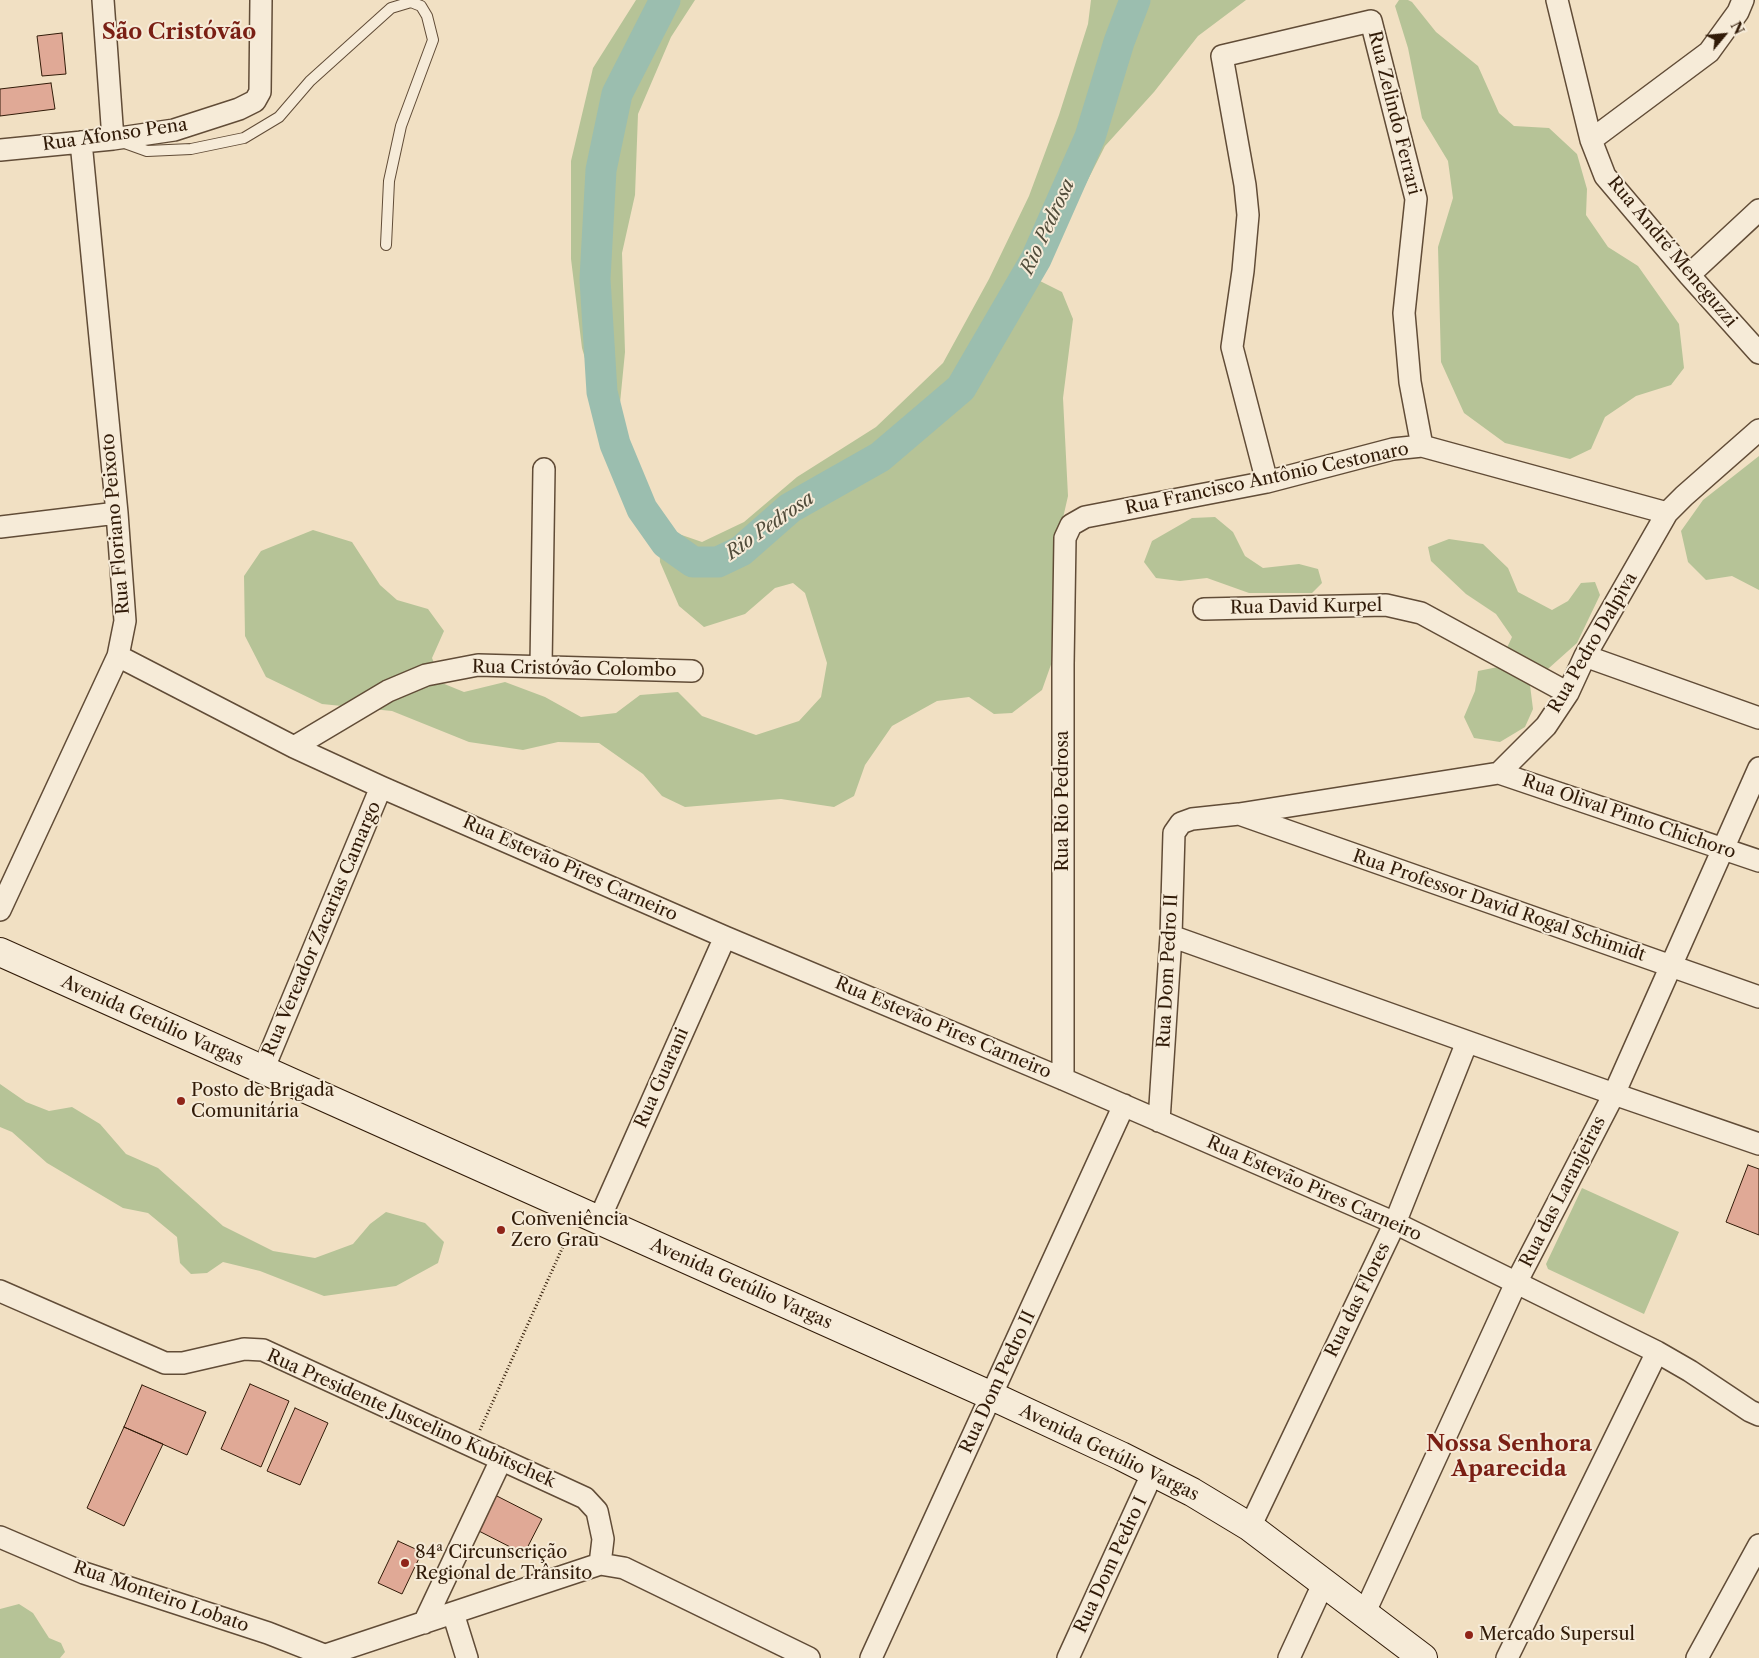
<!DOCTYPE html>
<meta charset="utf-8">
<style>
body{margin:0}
#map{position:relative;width:1759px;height:1658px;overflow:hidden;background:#f1e0c3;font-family:"Libre Caslon Text",serif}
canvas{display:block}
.north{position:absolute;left:1699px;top:10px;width:50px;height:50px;-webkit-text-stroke:4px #f6ebd8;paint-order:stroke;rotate:62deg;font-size:14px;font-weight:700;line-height:20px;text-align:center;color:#311b08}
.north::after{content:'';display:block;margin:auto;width:18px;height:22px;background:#311b08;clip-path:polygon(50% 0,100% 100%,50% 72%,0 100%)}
</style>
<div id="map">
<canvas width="1759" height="1658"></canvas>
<div class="north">N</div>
</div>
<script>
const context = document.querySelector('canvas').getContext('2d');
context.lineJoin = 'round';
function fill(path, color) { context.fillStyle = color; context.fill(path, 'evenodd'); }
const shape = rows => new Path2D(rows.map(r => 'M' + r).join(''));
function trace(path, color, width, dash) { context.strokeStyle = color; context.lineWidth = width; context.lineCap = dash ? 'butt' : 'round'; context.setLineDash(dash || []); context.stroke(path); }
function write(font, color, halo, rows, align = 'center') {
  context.font = font + ' "Libre Caslon Text",serif'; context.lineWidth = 4; context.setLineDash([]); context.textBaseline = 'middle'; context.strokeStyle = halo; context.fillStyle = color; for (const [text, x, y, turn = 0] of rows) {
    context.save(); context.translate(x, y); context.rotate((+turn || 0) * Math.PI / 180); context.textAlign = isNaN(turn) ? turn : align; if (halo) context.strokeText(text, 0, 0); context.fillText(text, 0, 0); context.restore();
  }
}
const green = shape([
 [636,0,695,0,671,37,638,114,635,195,622,253,625,352,620,403,612,412,597,400,582,348,571,259,571,161,593,68],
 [1091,0,1246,0,1198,36,1154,92,1105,146,1061,233,1038,268,1040,281,1062,292,1073,319,1063,398,1068,496,1058,540,1053,659,1042,690,1012,713,994,714,969,697,937,701,892,726,865,765,854,796,834,807,781,799,685,807,662,796,643,774,599,743,558,742,523,750,469,742,392,711,322,704,266,677,245,636,244,576,261,551,313,530,352,542,380,585,397,600,428,609,444,631,432,658,442,683,464,692,505,682,545,697,581,717,616,713,640,695,678,692,702,716,756,735,799,721,821,697,827,663,805,593,793,583,775,588,745,614,704,627,679,606,660,562,659,541,673,532,702,542,744,522,797,477,876,427,943,363,989,279,1029,196,1059,115,1088,24],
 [1399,0,1408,0,1412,2,1436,32,1478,66,1499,113,1514,126,1549,128,1577,154,1587,189,1586,215,1608,247,1638,266,1679,324,1684,368,1671,385,1636,396,1605,417,1591,449,1570,459,1505,443,1464,413,1441,362,1438,247,1453,198,1448,161,1422,118,1408,48,1395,6],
 [1759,456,1759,590,1732,576,1706,580,1688,562,1681,531,1703,500],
 [1215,517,1233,532,1245,556,1263,568,1299,564,1318,569,1322,583,1312,593,1249,593,1207,578,1180,581,1156,578,1144,562,1152,541,1192,518],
 [1449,539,1483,544,1508,568,1518,592,1552,610,1568,601,1581,583,1595,582,1600,595,1577,643,1530,685,1533,709,1525,727,1500,742,1474,738,1464,717,1475,691,1478,671,1498,667,1512,637,1496,614,1466,594,1431,561,1428,547],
 [0,1084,26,1102,49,1111,72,1107,100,1124,126,1154,158,1168,223,1226,273,1251,315,1258,353,1244,370,1224,386,1212,425,1223,444,1242,438,1263,396,1286,324,1296,260,1271,223,1262,207,1273,191,1274,180,1263,177,1237,148,1213,123,1208,47,1163,12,1132,0,1127],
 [1582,1188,1679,1232,1644,1314,1548,1269,1546,1264],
 [19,1604,33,1613,49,1638,61,1643,65,1652,60,1658,0,1658,0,1609]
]);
const river = shape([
 [665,0,617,94,601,170,595,279,602,392,615,444,642,509,666,543,693,562,718,562,741,551,790,508,880,457,961,388,1036,259,1090,137,1119,42,1135,0]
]);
const building = shape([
 [62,33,66,74,42,76,37,36,62,33],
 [51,83,55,109,0,116,0,89,51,83],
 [1748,1165,1759,1169,1759,1235,1726,1222,1748,1165],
 [250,1384,289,1401,261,1467,221,1449,250,1384],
 [142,1385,206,1412,187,1455,124,1427,142,1385],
 [295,1408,328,1423,300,1485,267,1471,295,1408],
 [124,1427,163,1444,124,1526,87,1508,124,1427],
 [491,1493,542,1519,524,1554,473,1528,491,1493],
 [398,1541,422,1552,402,1594,378,1583,398,1541]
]);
const path = shape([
 [480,1430,570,1231]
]);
const lane = shape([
 [122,142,147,151,191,149,244,138,279,117,310,81,391,8,411,2,421,6,427,16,433,40,401,126,389,181,386,245]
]);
const street = shape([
 [103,0,113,139],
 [1557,0,1591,140,1605,176,1689,275,1759,353],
 [1591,140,1709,52,1738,12,1743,0],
 [0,150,113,139,174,130,239,109,255,101,260,92,261,0],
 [1689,275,1759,210],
 [1267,482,1232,347,1243,271,1248,215,1245,185,1222,56,1371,21,1416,199,1404,313,1410,382,1422,446],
 [0,527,117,513],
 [1204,609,1386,605,1421,613,1568,693],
 [118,656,294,747,381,787,725,937,1063,1079,1395,1223,1657,1352,1690,1371,1750,1411,1759,1415],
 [1585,656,1759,718],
 [541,666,544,469],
 [294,747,388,691,426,675,478,665,692,671],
 [1499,773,1759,861],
 [1242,815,1759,997],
 [0,910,118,656,125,621,117,513,81,142],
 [1171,936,1614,1094,1759,1144],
 [263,1070,381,787],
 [1063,1079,1063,665,1065,538,1071,525,1085,517,1267,482,1393,449,1422,446,1667,513],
 [1159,1121,1171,936,1174,833,1181,823,1192,819,1239,814,1499,773,1546,726,1568,693,1585,656,1667,513,1684,496,1759,430],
 [599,1220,725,937],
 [0,1291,165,1363,183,1363,244,1349,263,1350,585,1498,597,1511,603,1539,600,1564],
 [1250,1527,1395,1223,1467,1042],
 [0,1537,84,1573,268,1633,324,1655],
 [453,1613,467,1658],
 [1364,1614,1516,1283,1614,1094,1759,768],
 [424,1623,501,1460],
 [317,1658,600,1564,624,1568,809,1658],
 [871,1658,1124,1105],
 [1068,1658,1153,1472],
 [1289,1658,1324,1582],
 [1507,1658,1657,1352],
 [1697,1658,1759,1545]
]);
const secondary = shape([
 [0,952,992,1396,1121,1456,1192,1492,1250,1527,1423,1658]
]);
const markers = [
 [181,1101,5,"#8f2418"],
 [501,1230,5,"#8f2418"],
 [405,1563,5,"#8f2418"],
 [1469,1635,5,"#8f2418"]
];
const streetNames = [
 ["Rua Zelindo Ferrari",1394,113,76],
 ["Rua Afonso Pena",115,135,-8],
 ["Rua André Meneguzzi",1672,252,50],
 ["Rua Francisco Antônio Cestonaro",1267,479,-12],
 ["Rua Floriano Peixoto",116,524,-95],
 ["Rua David Kurpel",1306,607,-1],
 ["Rua Pedro Dalpiva",1593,643,-60],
 ["Rua Cristóvão Colombo",574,669,1],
 ["Rua Rio Pedrosa",1063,801,-90],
 ["Rua Olival Pinto Chichoro",1629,817,19],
 ["Rua Estevão Pires Carneiro",570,869,24],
 ["Rua Professor David Rogal Schimidt",1499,906,19],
 ["Rua Vereador Zacarias Camargo",322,929,-67],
 ["Rua Dom Pedro II",1168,971,-87],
 ["Avenida Getúlio Vargas",152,1021,24],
 ["Rua Estevão Pires Carneiro",943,1028,23],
 ["Rua Guarani",662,1078,-66],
 ["Rua Estevão Pires Carneiro",1314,1189,24],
 ["Rua das Laranjeiras",1563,1192,-63],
 ["Avenida Getúlio Vargas",741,1284,24],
 ["Rua das Flores",1358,1300,-64],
 ["Rua Dom Pedro II",998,1382,-65],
 ["Rua Presidente Juscelino Kubitschek",411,1419,24],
 ["Avenida Getúlio Vargas",1109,1453,26],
 ["Rua Dom Pedro I",1111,1565,-65],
 ["Rua Monteiro Lobato",161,1597,19]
];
const poiNames = [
 ["Posto de Brigada",191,1091],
 ["Comunitária",191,1112],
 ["Conveniência",511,1220],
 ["Zero Grau",511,1241],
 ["84ª Circunscrição",415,1553],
 ["Regional de Trânsito",415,1574],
 ["Mercado Supersul",1479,1635]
];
const waterNames = [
 ["Rio Pedrosa",1048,227,-65],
 ["Rio Pedrosa",770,526,-35]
];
const districtNames = [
 ["São Cristóvão",179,33],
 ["Nossa Senhora",1509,1445],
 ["Aparecida",1509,1470]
];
fill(green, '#b6c397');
trace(river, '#9bbeaf', 31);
fill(building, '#e0a996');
trace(building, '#311b08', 1);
trace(lane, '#614c37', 12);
trace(street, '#614c37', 24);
trace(secondary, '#311b08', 30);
trace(path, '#311b08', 3, [1, 2.5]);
trace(lane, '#f6ebd8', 10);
trace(street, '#f6ebd8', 21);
trace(secondary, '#f6ebd8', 28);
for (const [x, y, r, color] of markers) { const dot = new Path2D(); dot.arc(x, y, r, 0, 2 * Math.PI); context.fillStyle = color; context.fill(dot); trace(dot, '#f6ebd8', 2); }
write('18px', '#311b08', '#f6ebd8', streetNames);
write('18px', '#311b08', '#f6ebd8', poiNames, 'left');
write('italic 19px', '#514c3a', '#f6ebd8', waterNames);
write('bold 22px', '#7a1f14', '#f6ebd8', districtNames);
</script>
